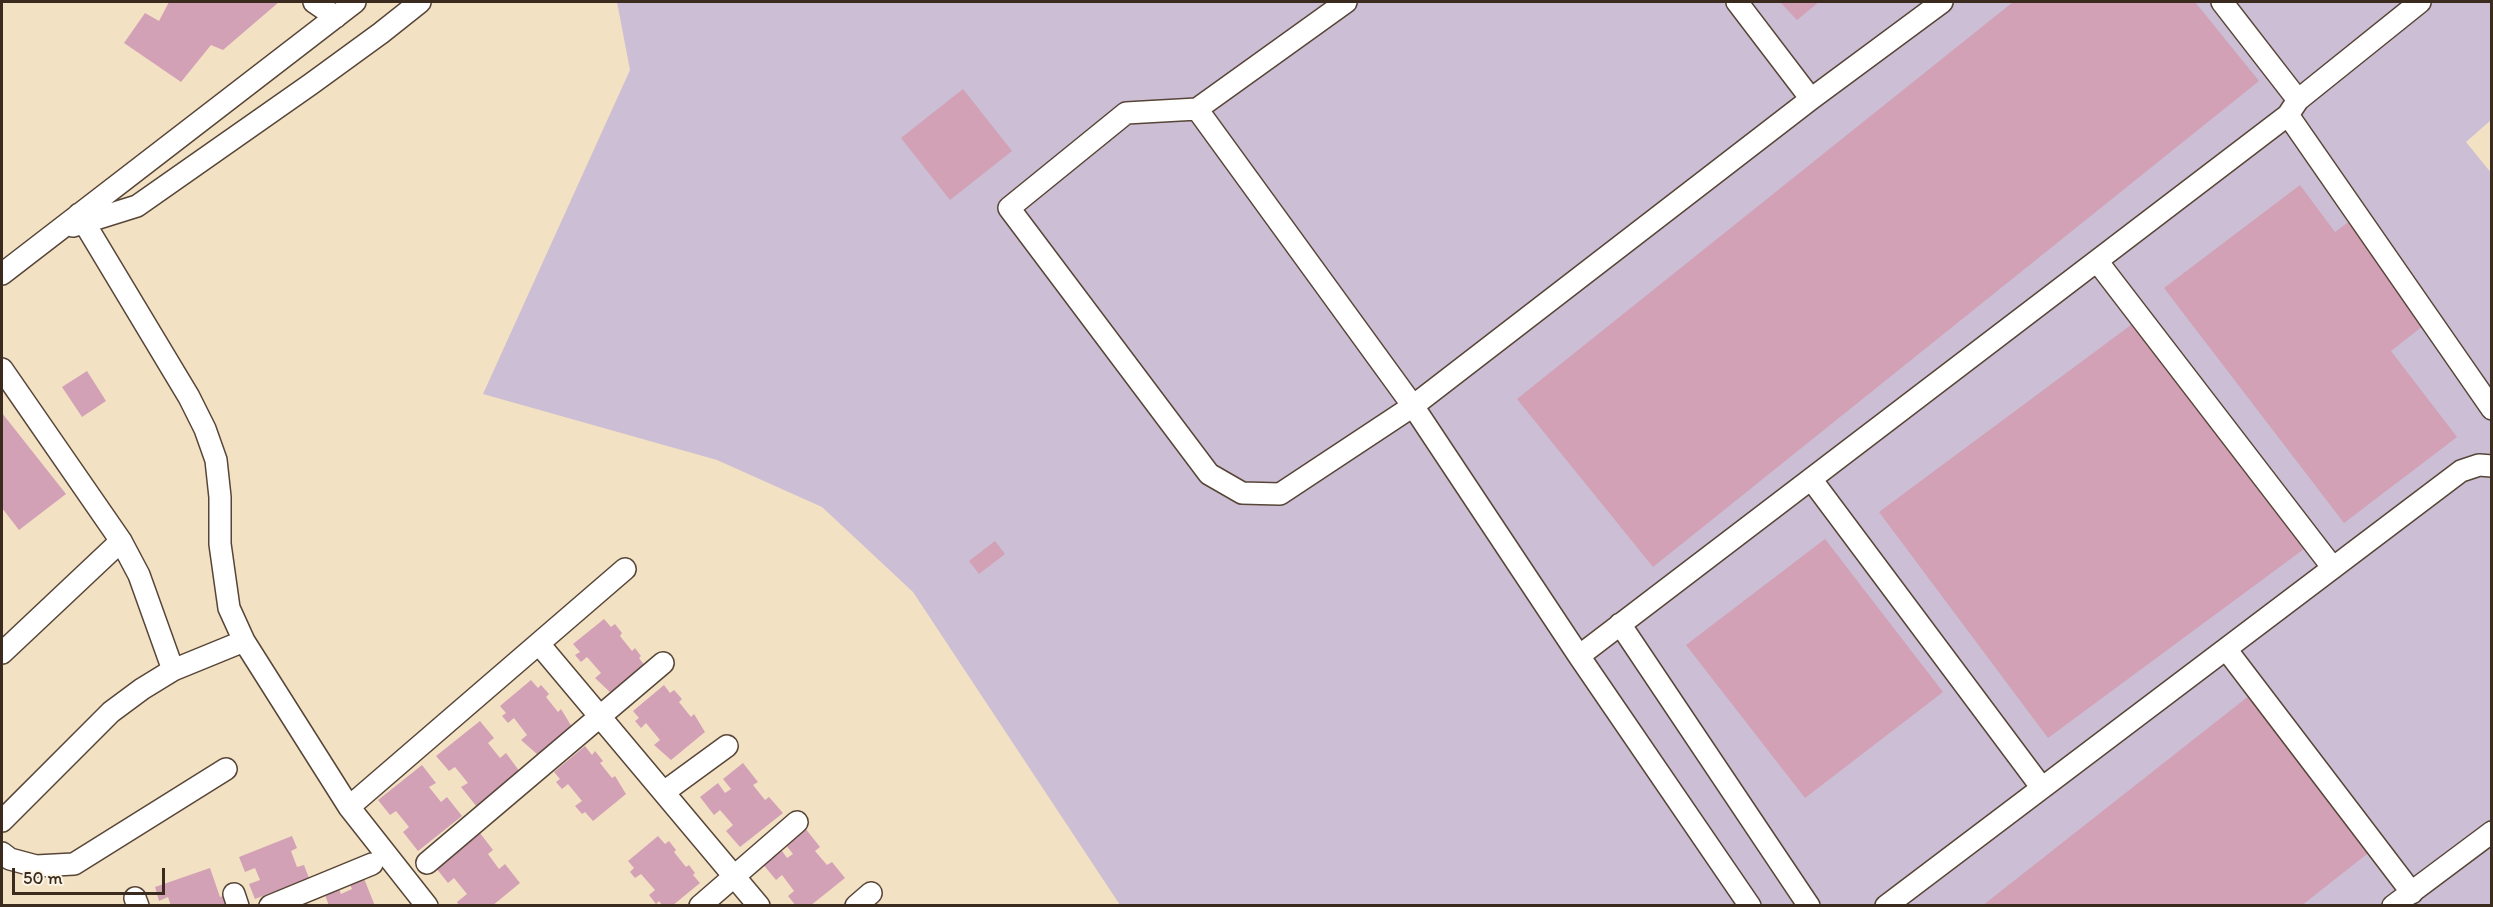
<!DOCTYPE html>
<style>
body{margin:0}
#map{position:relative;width:2493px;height:907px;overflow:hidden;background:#f3e1c4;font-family:Itim,sans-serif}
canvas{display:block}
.frame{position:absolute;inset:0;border:3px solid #3b2a1e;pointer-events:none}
.scale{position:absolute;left:12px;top:868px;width:153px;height:27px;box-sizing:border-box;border:3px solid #3b2a1e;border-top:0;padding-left:8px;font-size:18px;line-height:21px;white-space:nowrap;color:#3b2a1e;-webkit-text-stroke:4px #fcf5e5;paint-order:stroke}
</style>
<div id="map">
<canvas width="2493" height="907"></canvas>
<div class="frame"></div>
<div class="scale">50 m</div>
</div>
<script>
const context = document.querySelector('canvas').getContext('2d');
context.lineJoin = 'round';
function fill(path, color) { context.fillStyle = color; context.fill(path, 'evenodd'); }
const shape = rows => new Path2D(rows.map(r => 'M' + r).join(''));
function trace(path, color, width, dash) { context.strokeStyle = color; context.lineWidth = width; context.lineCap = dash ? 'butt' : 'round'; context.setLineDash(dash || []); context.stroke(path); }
const industrial = shape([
 [617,2,2491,2,2491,120,2466,142,2492,174,2491,905,1120,905,913,592,822,507,717,460,483,394,630,70]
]);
const building = shape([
 [169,2,279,2,223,50,211,45,181,82,124,43,145,13,159,21],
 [1780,2,1819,2,1797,20],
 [2013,2,2195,2,2259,81,1653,567,1517,399],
 [963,89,1012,151,950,200,901,138],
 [2300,185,2335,232,2351,220,2428,322,2391,351,2457,437,2344,523,2164,288],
 [2135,322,2304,549,2048,738,1879,512],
 [87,371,106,401,82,417,62,387],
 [2,413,66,494,19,530,2,508],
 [1825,539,1943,692,1805,798,1686,645],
 [995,541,1005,554,979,574,969,561],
 [604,619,611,627,615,624,622,633,620,636,632,651,635,648,641,656,639,658,645,666,612,694,595,678,601,673,587,657,581,662,575,655,580,652,573,644],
 [531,680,538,688,541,685,549,694,546,697,558,712,561,709,572,727,538,755,521,740,527,735,514,718,508,723,502,716,506,713,500,706],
 [664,685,670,693,674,690,682,699,679,702,691,717,694,714,705,732,671,760,654,745,660,740,646,723,641,728,635,721,639,718,633,711],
 [2250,695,2372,850,2301,906,1982,906],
 [480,721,494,738,488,743,500,758,506,753,520,772,477,807,461,787,468,783,455,767,449,771,436,756],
 [585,746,592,755,595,751,603,761,600,763,612,778,615,776,626,794,593,821,585,812,582,814,575,806,582,801,568,784,562,789,556,782,560,779,554,772],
 [743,763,758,782,753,785,765,800,769,797,783,813,740,847,726,831,733,825,720,810,714,815,700,797,718,783,725,793,731,789,723,779],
 [422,765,436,783,429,787,441,802,447,797,462,816,418,851,403,832,409,827,396,811,390,815,378,800],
 [805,828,820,847,815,851,827,865,832,862,845,878,810,906,796,906,788,896,794,891,782,875,776,880,762,863,780,848,787,858,793,854,785,844],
 [480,833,493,850,488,854,499,869,505,864,520,883,492,906,459,906,457,902,467,894,454,878,448,883,436,868],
 [292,836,297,848,291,851,297,867,304,865,309,878,255,899,249,884,260,880,255,868,245,872,239,857],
 [658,836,665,844,669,841,676,850,674,852,686,867,689,865,695,873,693,875,700,883,672,906,663,906,659,901,656,904,649,895,655,890,641,874,635,878,630,872,634,868,628,861],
 [210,868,220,897,224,896,227,906,171,906,168,897,159,901,155,887],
 [363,876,375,906,329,906,324,892,338,886,341,894,352,889,349,882]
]);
const minor = shape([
 [314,2,336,17],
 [1346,2,1197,109,1126,113,1009,208,1209,474,1242,493,1280,494,1413,406,1811,99,1942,2],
 [1737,2,1811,99],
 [2222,2,2298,100],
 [1197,109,1413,406,1579,656,1750,906],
 [2288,115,2492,409],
 [79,214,189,397,205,429,216,460,220,497,220,544,229,608,244,641,349,807,427,906],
 [73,226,137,206,311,84,381,33,420,2],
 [2097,261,2333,568],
 [2,274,355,2],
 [2,369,121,541,139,575,173,670],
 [1811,479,2042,788],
 [1620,624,1809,906],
 [539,644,759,906],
 [2226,649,2412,893],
 [2,653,121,541],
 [1579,656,2288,115,2298,100,2420,2],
 [664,792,727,746],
 [349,807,625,569],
 [2,821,111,712,142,689,173,670,244,641],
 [2,853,10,859,36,866,74,864,226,769],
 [427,863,663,663],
 [234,894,238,906],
 [135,898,138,906],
 [270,906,372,864],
 [700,906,797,822],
 [856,906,871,893],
 [1886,906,2461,471,2479,465,2492,466],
 [2393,906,2492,832]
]);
fill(industrial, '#ccbed4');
fill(building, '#d2a1b6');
trace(minor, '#574537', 24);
trace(minor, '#fff', 21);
</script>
